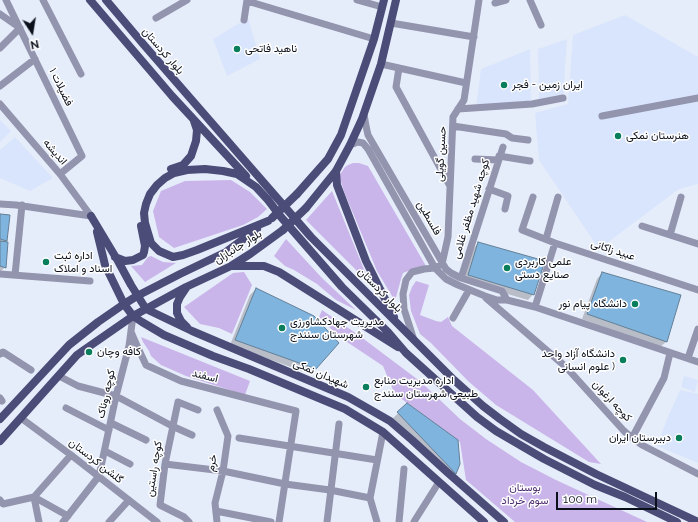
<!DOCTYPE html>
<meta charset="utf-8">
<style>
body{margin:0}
#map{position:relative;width:698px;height:522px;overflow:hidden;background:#e6edfa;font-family:Raleway,sans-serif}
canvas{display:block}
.north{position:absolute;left:12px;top:12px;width:40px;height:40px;-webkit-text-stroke:3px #fff;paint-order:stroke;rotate:168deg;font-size:11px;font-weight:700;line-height:16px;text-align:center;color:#0b101b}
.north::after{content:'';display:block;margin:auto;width:14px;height:18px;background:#0b101b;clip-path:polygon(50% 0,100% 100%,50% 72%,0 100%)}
.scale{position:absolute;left:556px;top:492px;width:101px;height:18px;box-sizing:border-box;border:2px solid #0b101b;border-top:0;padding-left:5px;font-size:12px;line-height:14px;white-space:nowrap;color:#0b101b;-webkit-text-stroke:3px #fff;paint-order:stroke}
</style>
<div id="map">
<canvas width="698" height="522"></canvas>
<div class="north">N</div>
<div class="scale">100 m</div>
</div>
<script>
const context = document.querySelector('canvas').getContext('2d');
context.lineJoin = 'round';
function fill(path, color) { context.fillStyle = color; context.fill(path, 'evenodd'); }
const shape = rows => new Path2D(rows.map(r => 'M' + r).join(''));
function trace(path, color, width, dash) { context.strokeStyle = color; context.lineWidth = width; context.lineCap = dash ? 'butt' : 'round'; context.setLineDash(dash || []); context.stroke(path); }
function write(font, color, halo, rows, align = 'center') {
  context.font = font + ' Raleway,Vazirmatn,sans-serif'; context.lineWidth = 3; context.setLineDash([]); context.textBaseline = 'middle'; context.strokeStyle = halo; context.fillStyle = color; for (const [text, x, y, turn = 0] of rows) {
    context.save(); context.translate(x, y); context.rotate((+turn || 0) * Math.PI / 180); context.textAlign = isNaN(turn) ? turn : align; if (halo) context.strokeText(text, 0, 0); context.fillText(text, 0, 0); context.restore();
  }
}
const built = shape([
 [625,15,698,57,698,184,679,189,599,249,539,160,535,113,568,104,573,35],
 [248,18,260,59,227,76,213,39],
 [567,39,563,98,539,101,538,49],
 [530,49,531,101,476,107,481,69],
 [0,120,11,131,0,142],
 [15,137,53,178,30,191,0,178,0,150],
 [684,376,698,380,695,392,681,387],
 [680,390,698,394,698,463,657,446,667,419]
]);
const green = shape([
 [353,163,359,163,368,166,426,266,416,268,403,273,401,279,395,301,377,271,345,194,339,176,345,167,348,165],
 [231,180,250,192,267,209,258,217,243,225,174,248,159,237,153,211,161,191,185,181],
 [332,191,370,284,306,220],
 [286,239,322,278,356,310,336,300,317,284,294,270,285,266,274,256],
 [151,256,163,262,176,263,145,282,131,266,142,265,148,257],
 [244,272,252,285,232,334,219,328,200,324,184,307,233,273],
 [416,281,429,285,420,315,436,321,441,322,448,317,452,326,533,390,601,464,589,462,496,405,468,381,431,343,420,334,411,311,409,295,412,287],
 [322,310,357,334,421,382,460,419,486,439,521,462,556,480,647,522,515,522,466,480,460,442,399,397,393,390,383,366,338,336,319,317],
 [141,337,250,381,245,395,186,376,161,365,151,356,149,351,143,342]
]);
const shadow = shape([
 [0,215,6,240,4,243,5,267,0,272],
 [478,243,533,294,528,300,463,281,473,249],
 [602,273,680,296,666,342,660,347,582,319,597,279],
 [256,289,316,368,310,374,230,345,250,295],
 [407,405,455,473,450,478,392,419]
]);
const building = shape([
 [0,214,10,215,7,241,0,239,0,214],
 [0,241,8,242,6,268,0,266,0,241],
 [478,242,545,261,534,295,468,275,478,242],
 [602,272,681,295,667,342,587,314,602,272],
 [256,288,314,316,339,343,316,369,235,340,256,288],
 [407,403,458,440,460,464,456,474,397,412,407,403]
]);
const minor = shape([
 [6,0,82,156,60,174],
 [43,0,81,74],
 [357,0,382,7],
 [530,0,541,25],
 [247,1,374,39],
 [495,3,506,0],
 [0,14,20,28,0,48],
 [156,18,187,0],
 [244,20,247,0],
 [391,23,474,37],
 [381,64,466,83],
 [399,68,396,87,450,186],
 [0,86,35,59],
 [0,104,60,174,91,216],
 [458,109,532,104,563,98],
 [364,114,366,126,368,135,446,269,451,273,461,278,502,291,507,300],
 [602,116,698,98],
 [453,126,506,134,512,138,528,140],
 [350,145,358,142,363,143,368,149,435,268,446,279,458,285,485,296,497,300,507,300,535,307,698,362],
 [499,156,530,161],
 [475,159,498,160],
 [489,189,508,196,505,209],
 [533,197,522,230,555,243,698,290],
 [0,204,16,205,91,216],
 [642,226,698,244],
 [670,235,681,197],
 [546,239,558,197],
 [0,274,90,281],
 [15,275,22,205],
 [461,278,503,147],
 [486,298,566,367,624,431,632,438,642,445,698,474],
 [535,307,555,243],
 [453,318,469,290],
 [131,332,138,348,146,365,181,381,296,411,279,522],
 [414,340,404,309,403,294,406,280,412,272,424,269,435,268,442,264,448,237,453,117,464,100,479,0],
 [0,354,3,352,31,370],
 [688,358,698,329],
 [59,376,78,386,116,396,172,426,192,435],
 [0,398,2,401],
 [66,408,109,430],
 [21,418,71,455,157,522],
 [111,423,146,440],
 [239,438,377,460],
 [632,438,664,378,670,353],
 [105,451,130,464],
 [165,464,223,471,285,484,330,490,370,498],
 [34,497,71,455],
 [34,497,68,516],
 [34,497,39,522],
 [0,500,3,504,34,497],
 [216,511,271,522],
 [63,522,99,476,116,396,129,346,133,316],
 [109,522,129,500],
 [189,522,184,517,160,505,165,464,178,402,198,410],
 [217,522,215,503,223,471,228,436,217,410],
 [327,522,339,424],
 [377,522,370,498,383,432],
 [399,522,404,469],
 [414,522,415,520,439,482]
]);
const major = shape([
 [90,0,172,96,246,176],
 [106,0,144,45,311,237,454,380,483,406,500,419,521,434,544,447,596,474,698,522],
 [171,169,183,165,191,156,196,141,197,130,194,121],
 [336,171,337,185,366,261,394,317],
 [297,194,328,159,341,135,374,39,384,0],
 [306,208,336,171,350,145,362,119,381,64,396,0],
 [91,216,118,261,131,285,146,309,192,331,348,397,390,421,412,440,447,472,504,522],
 [268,221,197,250,183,255,173,257,159,251,151,243,145,223,144,213,146,204,150,194,157,185,165,178,174,173,187,170,205,169,223,171,237,174,256,187,268,200,281,217,342,287,388,332,406,353,477,417,496,431,544,459,595,485,625,497,677,522],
 [97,232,105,265,124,304,133,316,142,322,164,335,213,356,249,369,345,409,383,432,484,522],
 [115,257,125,261,133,260,143,255,144,252,145,246,141,226],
 [232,266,264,266,279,272,398,347],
 [186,288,180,297,177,304,177,313,181,321,187,327],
 [0,419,69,345,98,322,124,304,137,296,180,274,226,252,257,229],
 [0,441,77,355,84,350,133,316,186,287,231,266,250,254,283,230]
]);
const majorBridge = shape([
 [272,218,297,194],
 [283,230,306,208]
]);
const markers = [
 [237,49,4,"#097e5c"],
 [504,85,4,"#097e5c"],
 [618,136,4,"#097e5c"],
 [46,262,4,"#097e5c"],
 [507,268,4,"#097e5c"],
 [635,304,4,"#097e5c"],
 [282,328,4,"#097e5c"],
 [89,352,4,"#097e5c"],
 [623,360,4,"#097e5c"],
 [366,387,4,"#097e5c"],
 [679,438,4,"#097e5c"]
];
const poiNames = [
 ["ناهید فاتحی",245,49],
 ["ایران زمین - فجر",512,85],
 ["هنرستان نمکی",626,136],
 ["اداره ثبت",54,256],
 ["اسناد و املاک",54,269],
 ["علمی کاربردی",515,262],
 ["صنایع دستی",515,275],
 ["دانشگاه پیام نور",627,304,"right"],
 ["مدیریت جهادکشاورزی",290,322],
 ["شهرستان سنندج",290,335],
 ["کافه وچان",97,352],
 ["دانشگاه آزاد واحد",615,354,"right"],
 ["علوم انسانی )",615,367,"right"],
 ["اداره مدیریت منابع",374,381],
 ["طبیعی شهرستان سنندج",374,394],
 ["دبیرستان ایران",671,438,"right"]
];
const streetNames = [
 ["بلوار کردستان",163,51,49],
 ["فضیلات ۱",61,87,64],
 ["اندیشه",55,152,49],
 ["حسین گویلی",441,154,-87],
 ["کوچه شهید مظفر غلامی",471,209,-73],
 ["فلسطین",429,218,60],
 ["بلوار جانبازان",238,247,-32],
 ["عبید زاکانی",613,250,18],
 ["بلوار کردستان",380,290,45],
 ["شهیدان نمکی",321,374,23],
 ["اسفند",205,376,14],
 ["کوچه روناک",106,394,-77],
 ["کوچه ارغوان",612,401,47],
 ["گلشن کردستان",96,461,38],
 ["خرم",212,463,-80],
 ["کوچه راستین",154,469,-81]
];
const parkNames = [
 ["بوستان",525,488],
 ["سوم خرداد",525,501]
];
fill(built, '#d9e5fc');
fill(green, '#c9b5e9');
fill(shadow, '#0003');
fill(building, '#7fb4df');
trace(building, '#637f96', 1);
trace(minor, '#9394ae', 7);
trace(major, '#4c4c78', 8);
trace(majorBridge, '#4c4c78', 8);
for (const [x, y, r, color] of markers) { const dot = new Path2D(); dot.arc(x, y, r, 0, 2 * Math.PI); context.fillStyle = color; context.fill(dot); trace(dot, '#fff', 1.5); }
write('11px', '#0b101b', '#fff', poiNames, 'left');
write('11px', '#0b101b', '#fff', streetNames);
write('11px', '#4a2b6e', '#fff', parkNames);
</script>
